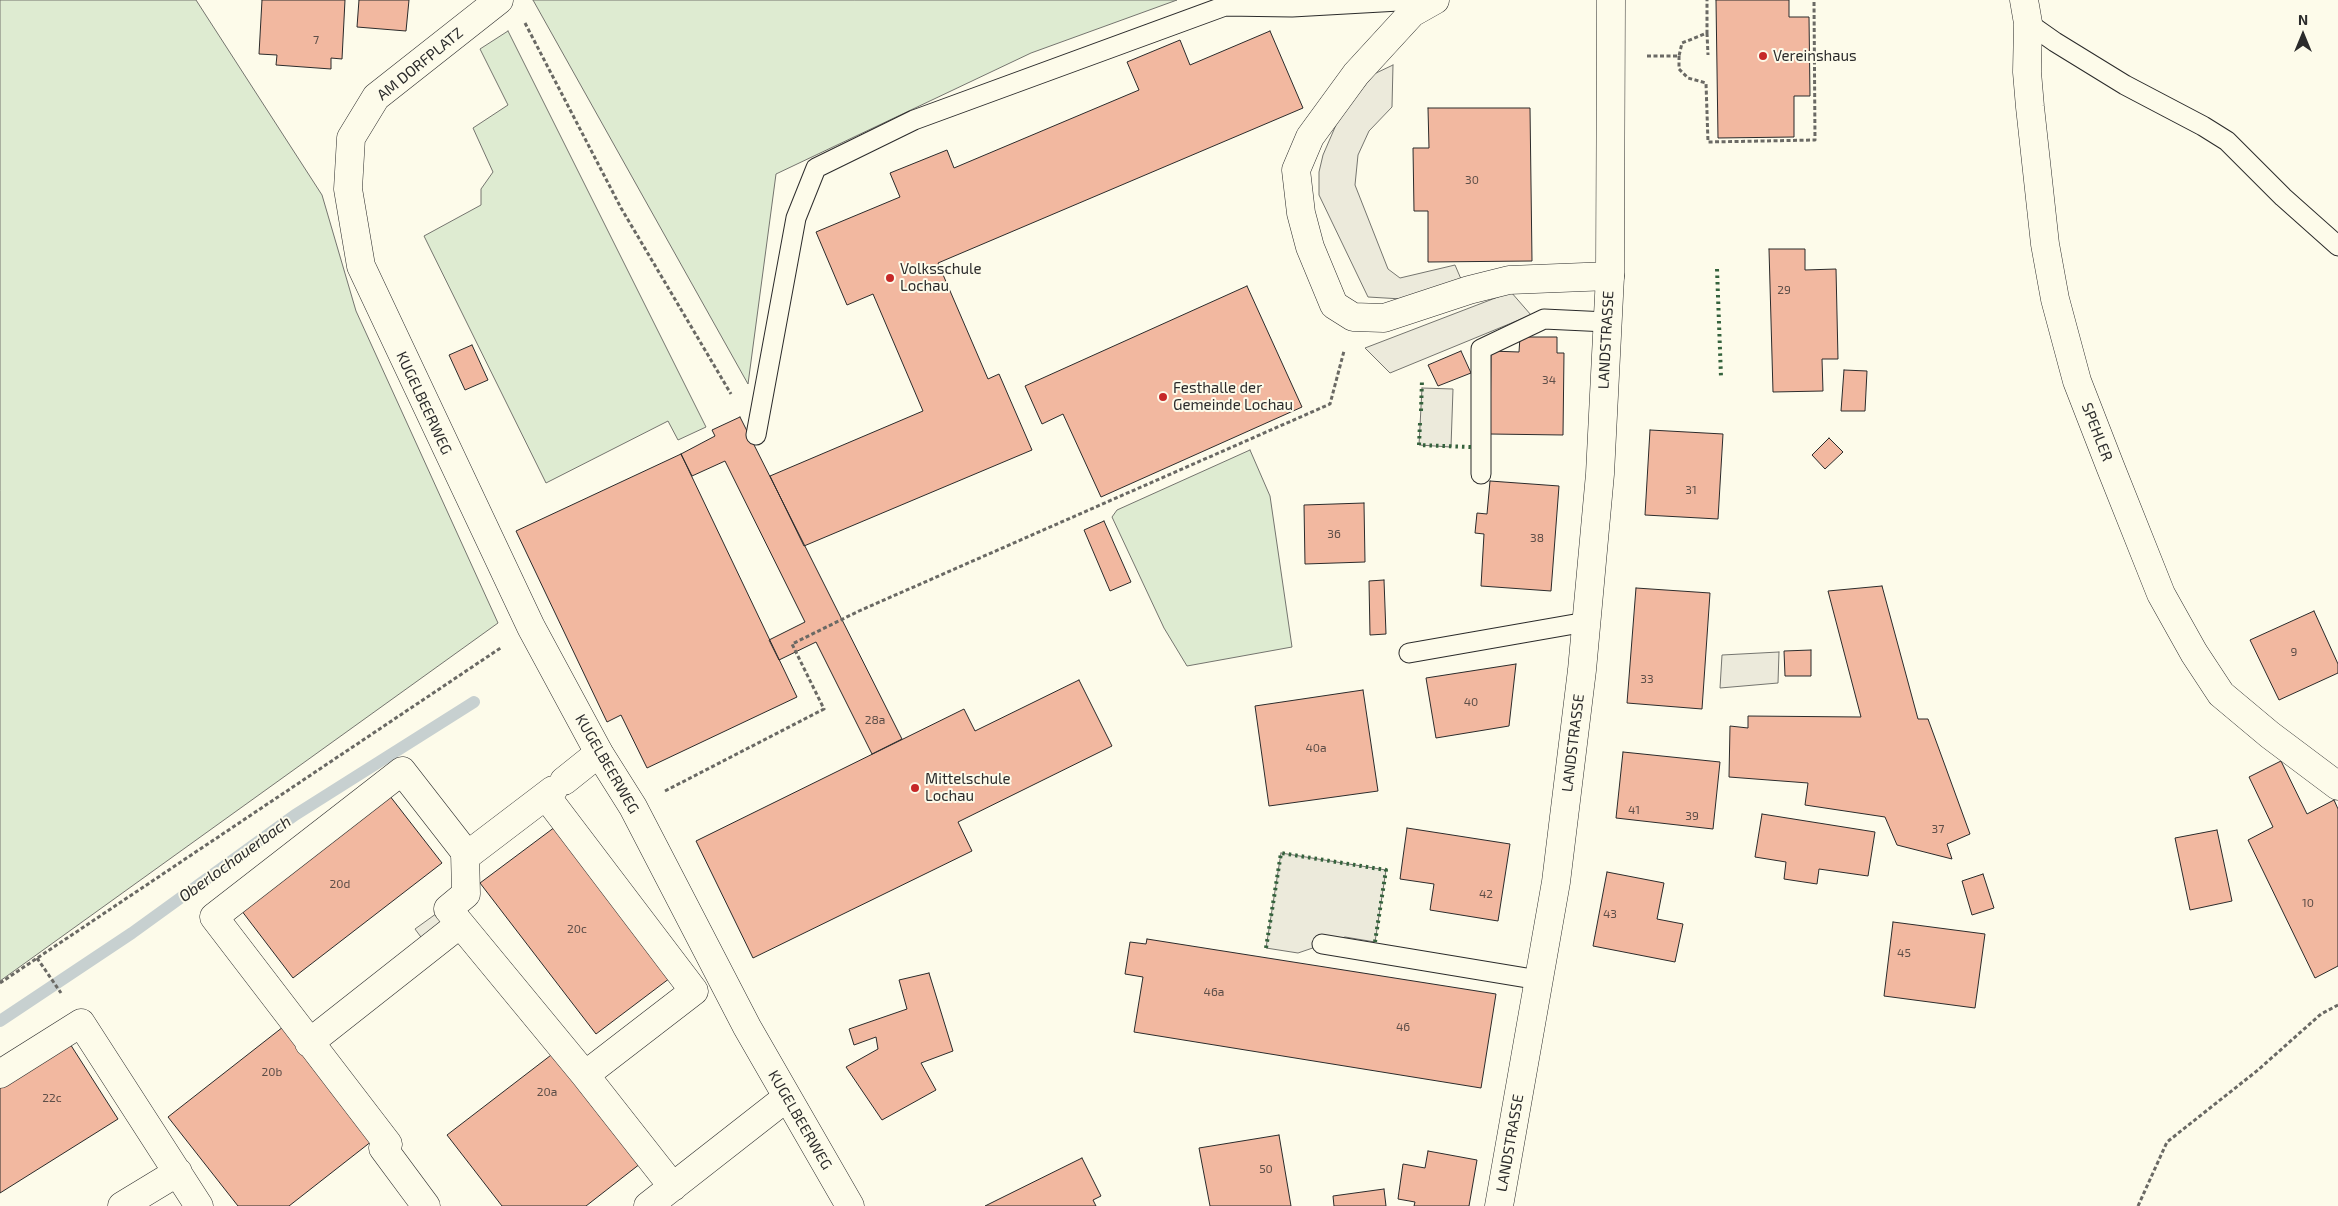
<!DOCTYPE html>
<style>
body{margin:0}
#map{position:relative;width:2338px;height:1206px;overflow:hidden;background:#fdfbea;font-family:"Exo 2",sans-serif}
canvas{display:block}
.north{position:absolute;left:2278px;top:10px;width:50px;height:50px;-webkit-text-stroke:4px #fdfbea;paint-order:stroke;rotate:0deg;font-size:14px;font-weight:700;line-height:20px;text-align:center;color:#2b2b2b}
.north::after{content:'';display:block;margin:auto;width:18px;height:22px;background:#2b2b2b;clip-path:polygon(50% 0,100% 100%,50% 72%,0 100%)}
</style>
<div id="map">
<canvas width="2338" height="1206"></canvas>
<div class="north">N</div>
</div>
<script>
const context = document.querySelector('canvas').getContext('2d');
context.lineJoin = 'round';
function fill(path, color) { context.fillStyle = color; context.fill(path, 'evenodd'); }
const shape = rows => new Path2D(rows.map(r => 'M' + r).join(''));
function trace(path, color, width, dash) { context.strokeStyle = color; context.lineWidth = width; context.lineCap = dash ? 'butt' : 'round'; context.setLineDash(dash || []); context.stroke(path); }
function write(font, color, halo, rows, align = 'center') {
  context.font = font + ' "Exo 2",sans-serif'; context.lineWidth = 4; context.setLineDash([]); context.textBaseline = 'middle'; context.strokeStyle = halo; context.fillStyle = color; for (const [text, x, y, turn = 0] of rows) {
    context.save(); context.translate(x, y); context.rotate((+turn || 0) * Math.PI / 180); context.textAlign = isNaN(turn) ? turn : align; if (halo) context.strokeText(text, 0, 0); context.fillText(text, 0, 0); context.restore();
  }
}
const green = shape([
 [0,0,196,0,322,195,356,311,498,623,0,981,0,0],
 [533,0,1177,0,1031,53,776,174,748,384,533,0],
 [508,31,706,427,678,440,668,421,546,483,424,236,481,205,481,189,493,172,473,128,508,105,480,49,508,31],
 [1250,450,1270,496,1292,647,1187,666,1164,628,1112,517,1117,510,1250,450]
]);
const parking = shape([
 [1393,65,1392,107,1369,131,1358,155,1355,185,1388,269,1400,278,1455,265,1461,279,1402,299,1368,297,1319,195,1319,172,1323,155,1339,118,1374,74,1393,65],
 [1511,292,1531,315,1390,373,1365,348,1511,292],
 [1422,388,1453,389,1451,447,1419,445,1422,388],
 [1779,652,1778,683,1720,688,1722,655,1779,652],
 [1281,853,1386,870,1375,942,1345,937,1298,953,1266,948,1281,853],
 [451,903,429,948,415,929,451,903]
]);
const stream = shape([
 [0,1021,132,933,295,815,474,702]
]);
const building = shape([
 [262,0,345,0,342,59,331,58,331,69,276,65,277,55,259,54,262,0],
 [359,0,409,0,406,31,357,27,359,0],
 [1716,0,1789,0,1789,17,1809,17,1810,96,1794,96,1794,137,1718,138,1716,0],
 [1270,31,1303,108,938,263,988,379,999,374,1032,450,804,546,770,476,923,411,873,294,847,305,816,232,900,197,890,173,947,150,954,168,1139,90,1127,62,1180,40,1190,65,1270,31],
 [1428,108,1530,108,1532,261,1428,262,1428,211,1414,211,1413,148,1429,148,1428,108],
 [1769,249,1805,249,1805,270,1836,269,1838,359,1822,359,1823,391,1773,392,1769,249],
 [1247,286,1302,407,1101,497,1063,414,1042,424,1025,386,1247,286],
 [1520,337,1557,337,1557,353,1564,353,1563,435,1490,434,1491,351,1519,352,1520,337],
 [472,345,488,380,465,390,449,355,472,345],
 [1461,351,1471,373,1438,386,1428,365,1461,351],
 [1844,370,1867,371,1865,411,1841,411,1844,370],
 [740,417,902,739,872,754,816,642,779,660,769,640,805,622,725,461,692,476,681,454,715,436,712,430,740,417],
 [1650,430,1723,434,1718,519,1645,515,1650,430],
 [1829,438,1843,452,1825,469,1812,455,1829,438],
 [681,454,797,697,647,768,621,715,607,722,516,531,681,454],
 [1490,481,1559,486,1551,591,1481,586,1484,534,1475,533,1477,513,1487,514,1490,481],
 [1364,503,1365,562,1305,564,1304,505,1364,503],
 [1104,521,1131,582,1110,591,1084,530,1104,521],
 [1384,580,1386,634,1370,635,1369,581,1384,580],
 [1882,586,1918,719,1928,719,1970,834,1947,844,1952,859,1897,845,1885,817,1805,805,1808,783,1729,777,1730,726,1748,728,1748,716,1861,717,1828,591,1882,586],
 [1636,588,1710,593,1702,709,1627,703,1636,588],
 [2314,611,2338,664,2338,673,2279,700,2250,640,2314,611],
 [1811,650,1811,676,1785,676,1784,651,1811,650],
 [1516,664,1509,726,1436,738,1426,678,1516,664],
 [1079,680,1112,746,958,822,972,851,753,958,696,841,964,709,975,731,1079,680],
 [1363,690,1378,791,1269,806,1255,706,1363,690],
 [1623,752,1720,762,1713,829,1616,818,1623,752],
 [2281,761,2307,814,2334,800,2338,809,2338,966,2315,978,2248,840,2273,827,2249,777,2281,761],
 [386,791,442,863,293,978,238,906,386,791],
 [1762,814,1875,832,1868,876,1819,869,1817,884,1784,879,1786,862,1755,857,1762,814],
 [559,824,674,975,596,1034,480,883,559,824],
 [1407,828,1510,844,1498,921,1430,910,1434,884,1400,879,1407,828],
 [2217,830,2232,901,2190,910,2175,838,2217,830],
 [1607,872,1664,883,1657,919,1683,924,1675,962,1593,946,1607,872],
 [1983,874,1994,908,1972,915,1962,881,1983,874],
 [1893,922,1985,934,1975,1008,1884,996,1893,922],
 [1147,939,1496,994,1481,1088,1134,1032,1143,977,1125,974,1130,942,1146,944,1147,939],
 [929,973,953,1051,921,1063,936,1090,882,1120,846,1067,878,1049,876,1037,854,1045,849,1029,907,1009,899,980,929,973],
 [283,1027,372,1141,289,1206,238,1206,168,1117,283,1027],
 [65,1036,118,1119,0,1193,0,1077,65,1036],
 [559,1049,645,1160,586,1206,502,1206,447,1135,559,1049],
 [1279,1135,1291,1206,1210,1206,1199,1148,1279,1135],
 [1428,1151,1477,1160,1469,1206,1414,1206,1415,1202,1398,1199,1403,1164,1425,1168,1428,1151],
 [1082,1158,1101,1196,1093,1200,1096,1206,985,1206,1082,1158],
 [1384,1189,1386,1206,1334,1206,1333,1196,1384,1189]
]);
const path = shape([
 [525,23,621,208,731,394],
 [1707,33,1708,55],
 [1647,56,1679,56,1682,43,1707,33,1707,0],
 [1679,56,1679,69,1688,78,1706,83,1708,142,1815,140,1814,0],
 [665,791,824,709,792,644,859,611,1330,404,1344,351],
 [37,958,61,993],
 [0,983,502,647],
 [2138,1206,2167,1142,2258,1070,2321,1014,2338,1005]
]);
const service = shape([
 [2028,23,2055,42,2125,85,2203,126,2227,141,2283,197,2338,246],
 [756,435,796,218,816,168,914,120,1225,6,1292,7,1417,0],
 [1481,474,1481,349,1544,319,1607,322],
 [1409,653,1586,622],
 [1322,944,1539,980]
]);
const pedestrian = shape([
 [564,781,599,753],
 [546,796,694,991,585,1075],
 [465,857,553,790],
 [309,1043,460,924],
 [0,1074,81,1023,199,1206],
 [122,1206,178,1172],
 [426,1206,383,1148,388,1144,214,917,402,771,465,852,466,894,448,909,585,1075,673,1187],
 [648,1206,786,1098]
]);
const minor = shape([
 [499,0,376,97,351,138,348,189,361,266,531,627,599,753,633,807,747,1027,850,1206],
 [1435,0,1412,13,1356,74,1310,137,1296,170,1301,213,1310,247,1334,305,1353,317,1384,318,1469,290,1509,280,1610,276],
 [2024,0,2028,23,2027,72,2030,107,2045,244,2055,299,2077,381,2110,466,2161,594,2194,653,2221,694,2270,735,2338,786]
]);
const secondary = shape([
 [1499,1206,1556,882,1582,670,1600,474,1610,276,1611,0]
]);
const hedge = shape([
 [1717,269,1721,377],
 [1421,411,1422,380],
 [1420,423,1419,445,1471,447],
 [1266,948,1281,853,1386,870,1375,942]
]);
const markers = [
 [1763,56,5,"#c62828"],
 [890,278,5,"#c62828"],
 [1163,397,5,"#c62828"],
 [915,788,5,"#c62828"]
];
const numberNames = [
 ["7",316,40],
 ["30",1472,180],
 ["29",1784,290],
 ["34",1549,380],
 ["31",1691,490],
 ["36",1334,534],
 ["38",1537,538],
 ["9",2294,652],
 ["33",1647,679],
 ["40",1471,702],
 ["28a",875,720],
 ["40a",1316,748],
 ["41",1634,810],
 ["39",1692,816],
 ["37",1938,829],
 ["20d",340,884],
 ["42",1486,894],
 ["10",2308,903],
 ["43",1610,914],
 ["20c",577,929],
 ["45",1904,953],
 ["46a",1214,992],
 ["46",1403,1027],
 ["20b",272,1072],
 ["20a",547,1092],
 ["22c",52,1098],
 ["50",1266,1169]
];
const poiNames = [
 ["Vereinshaus",1773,56],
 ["Volksschule",900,269],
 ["Lochau",900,286],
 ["Festhalle der",1173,388],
 ["Gemeinde Lochau",1173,405],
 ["Mittelschule",925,779],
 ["Lochau",925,796]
];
const streetNames = [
 ["AM DORFPLATZ",420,64,-39],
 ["LANDSTRASSE",1606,340,-87],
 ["KUGELBEERWEG",424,403,65],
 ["SPEHLER",2097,432,69],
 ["LANDSTRASSE",1573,743,-83],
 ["KUGELBEERWEG",607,764,60],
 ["KUGELBEERWEG",800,1120,60],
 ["LANDSTRASSE",1510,1143,-80]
];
const waterNames = [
 ["Oberlochauerbach",235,859,-36]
];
fill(green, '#deebd1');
trace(green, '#74746e', 1);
fill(parking, '#eceadb');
trace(parking, '#74746e', 1);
trace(stream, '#c7d0d0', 12);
fill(building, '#f2b8a0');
trace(building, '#2b2b2b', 1);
trace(service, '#2b2b2b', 21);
trace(pedestrian, '#2b2b2b', 29);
trace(minor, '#2b2b2b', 29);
trace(secondary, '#2b2b2b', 29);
trace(path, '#6a6964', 3, [4, 2.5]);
trace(service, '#fdfbea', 19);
trace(pedestrian, '#fdfbea', 28);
trace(minor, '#fdfbea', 28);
trace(secondary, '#fdfbea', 28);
trace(hedge, '#34623c', 4, [2.5, 4]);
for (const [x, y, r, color] of markers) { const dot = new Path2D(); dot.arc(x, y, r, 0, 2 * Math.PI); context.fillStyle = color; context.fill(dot); trace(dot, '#fdfbea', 2); }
write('12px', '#5d4e48', null, numberNames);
write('15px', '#2b2b2b', '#fdfbea', poiNames, 'left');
write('15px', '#2b2b2b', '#fdfbea', streetNames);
write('italic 16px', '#2b2b2b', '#fdfbea', waterNames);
</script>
